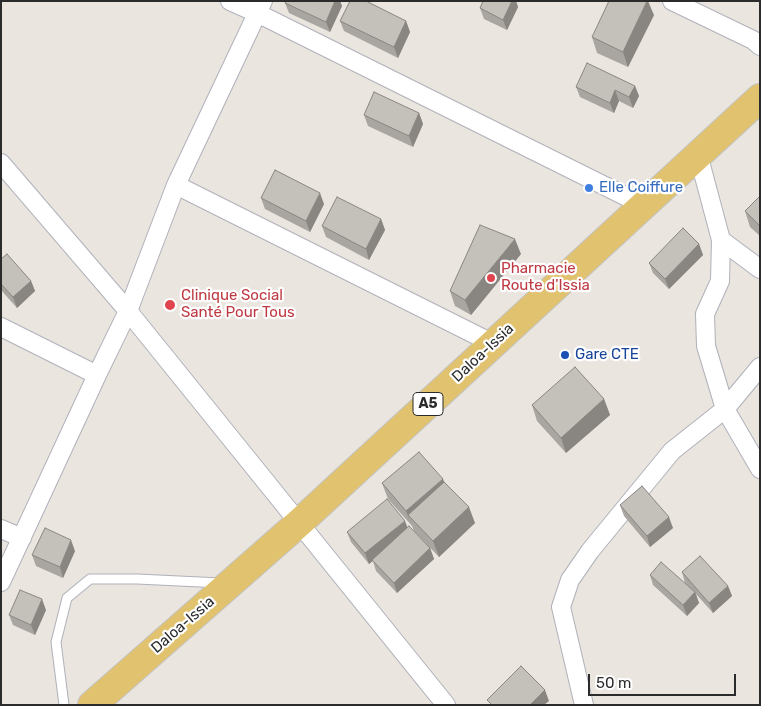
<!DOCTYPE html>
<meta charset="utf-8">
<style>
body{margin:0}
#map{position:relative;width:761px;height:706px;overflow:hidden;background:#ebe5df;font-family:Rubik,sans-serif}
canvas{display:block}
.frame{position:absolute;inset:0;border:2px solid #2b2b2b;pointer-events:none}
.scale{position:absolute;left:588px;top:674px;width:148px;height:22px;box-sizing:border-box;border:2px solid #2b2b2b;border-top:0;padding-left:6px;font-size:15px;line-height:18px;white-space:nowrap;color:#2b2b2b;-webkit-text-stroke:4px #fff;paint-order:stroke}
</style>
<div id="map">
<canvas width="761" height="706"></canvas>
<div class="frame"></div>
<div class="scale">50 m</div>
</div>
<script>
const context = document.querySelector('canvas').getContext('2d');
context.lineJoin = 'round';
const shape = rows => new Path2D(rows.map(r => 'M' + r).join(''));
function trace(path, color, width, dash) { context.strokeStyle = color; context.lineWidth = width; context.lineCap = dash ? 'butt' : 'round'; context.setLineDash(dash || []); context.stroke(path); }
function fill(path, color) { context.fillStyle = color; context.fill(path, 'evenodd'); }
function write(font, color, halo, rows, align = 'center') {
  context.font = font + ' Rubik,sans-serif'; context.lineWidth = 4.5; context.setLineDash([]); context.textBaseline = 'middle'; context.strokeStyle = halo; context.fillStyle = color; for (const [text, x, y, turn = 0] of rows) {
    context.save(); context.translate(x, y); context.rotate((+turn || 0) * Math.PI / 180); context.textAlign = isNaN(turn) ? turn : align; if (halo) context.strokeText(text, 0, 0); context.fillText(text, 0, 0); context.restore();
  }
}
const lane = shape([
 [64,705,56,642,67,598,90,579,137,579,221,583]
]);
const street = shape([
 [230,1,257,13,643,205],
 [672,1,753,40,760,46],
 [698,154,721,240,720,281,705,314,706,346,725,409,760,469],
 [1,163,128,311,446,705],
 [176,185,494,344],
 [721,240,760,269],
 [1,327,97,375],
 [1,529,22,538],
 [1,582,97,375,128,311,176,185,263,1],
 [584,705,561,607,570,580,590,551,672,451,725,409,760,367]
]);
const primary = shape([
 [92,705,299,523,760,98]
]);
const wall = shape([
 [286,1,340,1,342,6,330,32,289,13,285,3],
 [483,1,516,1,518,7,507,30,484,19,480,8],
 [654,15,628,67,597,53,592,37],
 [340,21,406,21,410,32,398,58,344,31],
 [635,86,639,96,633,108,619,101,614,113,580,97,576,87],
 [419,113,423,124,413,147,368,126,364,115],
 [760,196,760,236,750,227,745,211],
 [261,198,324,204,310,232,265,209],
 [381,219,385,230,369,260,326,237,322,226],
 [699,244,703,255,669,289,653,273,649,263],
 [521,254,471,315,455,306,450,291],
 [1,259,31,281,35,291,17,308,1,290],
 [604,399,610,415,566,453,537,421,532,405],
 [443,479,444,482,475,523,439,557,414,531,412,526,388,499,382,483],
 [620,505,673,528,650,547,624,516],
 [407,528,430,548,434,559,397,593,376,571,373,561,369,564,351,542,347,532],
 [75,551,63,578,36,566,32,555],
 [682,572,728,586,732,596,713,613,696,594,699,603,687,616,653,585,650,575,689,586,685,583],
 [46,610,35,635,13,625,9,615]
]);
const shadedWall = shape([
 [335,1,340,1,342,6,330,32,326,22],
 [512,1,516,1,518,7,507,30,503,20],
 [647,1,648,1,654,15,628,67,623,52],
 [406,21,410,32,398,58,394,47],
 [635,86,639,96,633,108,629,97],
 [615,90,619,101,614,113,610,103],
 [419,113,423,124,413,147,409,136],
 [320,193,324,204,310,232,306,221],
 [381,219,385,230,369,260,366,249],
 [515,239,521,254,471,315,465,300],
 [699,244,703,255,669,289,665,279],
 [31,281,35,291,17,308,13,297],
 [604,399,610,415,566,453,561,438],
 [443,479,448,495,408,515,412,526,406,511],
 [469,507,475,523,439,557,433,541],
 [669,517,673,528,650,547,647,536],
 [405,521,409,531,369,564,365,553],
 [71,540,75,551,63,578,60,567],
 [430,548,434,559,397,593,394,583],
 [728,586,732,596,713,613,709,603],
 [695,592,699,603,687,616,683,605],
 [42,599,46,610,35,635,31,625],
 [545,690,549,701,544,705,530,705]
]);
const building = shape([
 [286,1,335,1,326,22,285,3,286,1],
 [350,1,366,1,406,21,394,47,340,21,350,1],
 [483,1,512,1,503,20,480,8,483,1],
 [609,1,647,1,623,52,592,37,609,1],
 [587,63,635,86,629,97,615,90,610,103,576,87,587,63],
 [374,92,419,113,409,136,364,115,374,92],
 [275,170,320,193,306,221,261,198,275,170],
 [760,196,760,226,745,211,760,196],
 [337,197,381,219,366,249,322,226,337,197],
 [480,225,515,239,465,300,450,291,480,225],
 [683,228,699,244,665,279,649,263,683,228],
 [7,254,31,281,13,297,1,284,1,259,7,254],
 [575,367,604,399,561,438,532,405,575,367],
 [419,452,443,479,406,511,382,483,419,452],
 [444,482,469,507,433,541,408,515,444,482],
 [642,486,669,517,647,536,620,505,642,486],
 [387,499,405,521,365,553,347,532,387,499],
 [409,526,430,548,394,583,372,560,409,526],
 [45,528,71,540,60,567,32,555,45,528],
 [700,556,728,586,709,603,682,572,700,556],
 [661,562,695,592,683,605,650,575,661,562],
 [20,590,42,599,31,625,9,615,20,590],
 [521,666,545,690,530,705,492,705,487,700,521,666]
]);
const markers = [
 [589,188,5,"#3f7fe0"],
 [491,278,5,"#e0444e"],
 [170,305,6,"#e0444e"],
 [565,355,5,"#1a4fb4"]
];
const shields = [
 [428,404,30]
];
const shieldNames = [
 ["A5",428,404]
];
const shopNames = [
 ["Elle Coiffure",599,188]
];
const healthNames = [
 ["Pharmacie",501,269],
 ["Route d'Issia",501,286],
 ["Clinique Social",181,296],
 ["Santé Pour Tous",181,313]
];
const streetNames = [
 ["Daloa-Issia",483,353,-43],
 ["Daloa-Issia",183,625,-41]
];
const transitNames = [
 ["Gare CTE",575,355]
];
trace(lane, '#afb1ba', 11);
trace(street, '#afb1ba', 20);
trace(primary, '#c4c4c4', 30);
trace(lane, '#fff', 9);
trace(street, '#fff', 18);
trace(primary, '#e1c26e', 28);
fill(wall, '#a9a5a0');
fill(shadedWall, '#898682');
fill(building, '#c4c0ba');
trace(building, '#898682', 1);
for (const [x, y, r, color] of markers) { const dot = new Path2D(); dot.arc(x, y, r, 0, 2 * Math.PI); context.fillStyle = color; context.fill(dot); trace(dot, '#fff', 2); }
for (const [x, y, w] of shields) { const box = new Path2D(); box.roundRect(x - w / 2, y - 11.5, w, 23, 4); context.fillStyle = '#fff'; context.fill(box); trace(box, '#2b2b2b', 1); }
write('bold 14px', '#2b2b2b', null, shieldNames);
write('15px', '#366cbe', '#fff', shopNames, 'left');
write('15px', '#be3a42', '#fff', healthNames, 'left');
write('15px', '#2b2b2b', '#fff', streetNames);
write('15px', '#164399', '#fff', transitNames, 'left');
</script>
